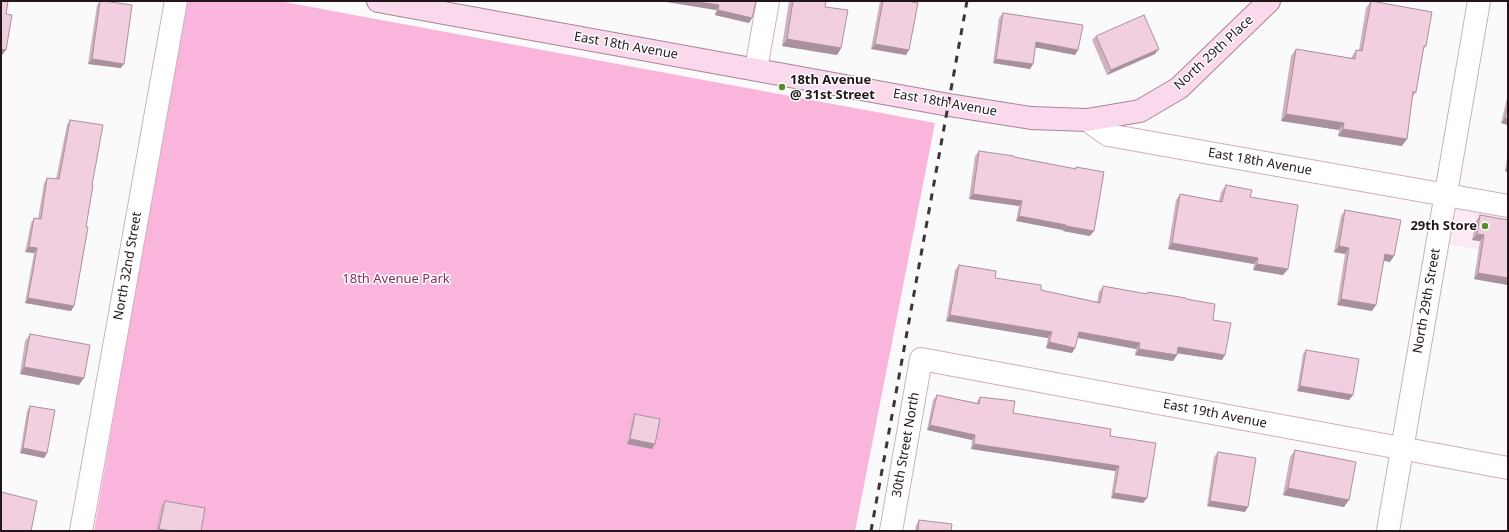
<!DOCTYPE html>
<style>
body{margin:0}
#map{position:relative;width:1509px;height:532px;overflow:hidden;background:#fafafa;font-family:"Noto Sans",sans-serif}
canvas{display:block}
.frame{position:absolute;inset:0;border:2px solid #22151c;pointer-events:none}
</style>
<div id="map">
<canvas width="1509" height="532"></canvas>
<div class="frame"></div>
</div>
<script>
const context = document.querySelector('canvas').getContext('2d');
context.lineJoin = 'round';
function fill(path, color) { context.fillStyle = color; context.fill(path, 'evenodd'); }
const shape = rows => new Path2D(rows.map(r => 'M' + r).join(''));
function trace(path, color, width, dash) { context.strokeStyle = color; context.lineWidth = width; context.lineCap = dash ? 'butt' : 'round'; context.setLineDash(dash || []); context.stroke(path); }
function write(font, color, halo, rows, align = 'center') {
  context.font = font + ' "Noto Sans",sans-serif'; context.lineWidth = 3; context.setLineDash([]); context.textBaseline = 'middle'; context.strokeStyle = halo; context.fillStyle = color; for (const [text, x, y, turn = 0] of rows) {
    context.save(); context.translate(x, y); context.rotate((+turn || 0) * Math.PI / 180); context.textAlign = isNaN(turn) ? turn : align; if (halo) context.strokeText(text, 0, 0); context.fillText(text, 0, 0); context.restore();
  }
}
const built = shape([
 [1449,199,1508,209,1508,255,1442,243]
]);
const green = shape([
 [185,1,279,1,935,123,855,531,94,531]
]);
const minor = shape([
 [756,69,768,1],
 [1087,120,1108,135,1508,206],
 [81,531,176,1],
 [891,531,921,359,1508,468],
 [1388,531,1479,1]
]);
const major = shape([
 [378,1,949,105,1031,118,1087,120,1140,111,1179,88,1269,1]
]);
const rail = shape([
 [871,531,967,1]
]);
const wall = shape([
 [100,1,104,1,121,68,88,64,97,5],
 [667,1,756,1,752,18,749,23,715,15,716,10,667,2],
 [789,1,826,1,825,7,841,48,837,55,782,46],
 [880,1,908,1,906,55,871,49],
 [1371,1,1426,46,1423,51,1416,92,1413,96,1402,146,1338,136,1339,130,1281,121,1291,56,1296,49,1351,58,1356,50,1359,50,1366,8],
 [1003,13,1075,55,1035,47,1033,64,1030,69,993,63,999,18],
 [1096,36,1155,54,1107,75,1092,40],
 [1508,92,1508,125,1501,123,1507,98],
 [70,120,92,185,71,311,25,303,34,253,25,252,31,223,34,218,38,219,44,183,47,178,56,179,67,125],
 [979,151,1075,169,1076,167,1090,236,1063,231,1063,230,1016,221,1019,206,969,199,975,156],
 [1508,152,1508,172,1505,171],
 [1226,185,1250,197,1283,275,1253,270,1254,264,1168,249,1176,200,1180,194,1219,201,1221,192],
 [1345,210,1390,262,1384,261,1372,311,1337,305,1345,254,1334,252,1341,216],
 [1480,215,1508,220,1508,285,1474,279,1480,241,1472,240,1476,221],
 [959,265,995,278,1041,290,1097,302,1099,292,1103,286,1146,294,1148,292,1186,299,1213,320,1222,360,1178,353,1173,361,1135,355,1136,349,1077,338,1075,348,1072,353,1046,348,1048,338,946,321,955,270],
 [30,334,79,385,20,374,25,341],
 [1306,350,1353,395,1349,400,1297,391,1303,354],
 [937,395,977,403,977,402,980,397,1013,413,1110,436,1143,503,1111,498,1115,471,971,449,972,440,927,430,933,400],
 [30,406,47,453,44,458,20,453,27,411],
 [635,414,652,449,627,444,632,419],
 [1295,450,1344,507,1283,495,1290,457],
 [1218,452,1248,507,1245,512,1207,506,1214,457],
 [165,501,201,531,156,531,161,506],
 [919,520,951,531,915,531,916,525]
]);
const shadedWall = shape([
 [668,1,692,1,719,5,716,10,667,2],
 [718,10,752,18,749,23,715,15],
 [787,39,841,48,837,55,782,46],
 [1036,42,1078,50,1075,55,1033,47],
 [875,44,909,50,906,55,871,49],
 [1,49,6,50,2,55,1,55],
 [1159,49,1155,54,1107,75,1111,70],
 [92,59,124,64,121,68,88,64],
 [996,59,1033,64,1030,69,993,63],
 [1286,114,1344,123,1339,130,1281,121],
 [1505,118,1508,119,1508,125,1501,123],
 [1343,129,1407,139,1402,146,1338,136],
 [1508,166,1508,172,1505,171],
 [973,194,1022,201,1019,206,969,199],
 [1019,216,1066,225,1063,230,1016,221],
 [1066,226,1094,231,1090,236,1063,231],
 [1477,234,1484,235,1480,241,1472,240],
 [1172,243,1258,258,1254,264,1168,249],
 [1339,246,1349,248,1345,254,1334,252],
 [29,247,37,248,34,253,25,252],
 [1385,254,1394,256,1390,262,1381,260],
 [1257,264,1288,269,1283,275,1253,270],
 [1478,273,1508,278,1508,285,1474,279],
 [28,298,74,306,71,311,25,303],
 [1341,299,1376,305,1372,311,1337,305],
 [950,315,1052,332,1048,338,946,321],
 [1079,332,1140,343,1136,349,1075,337],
 [1049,342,1075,348,1072,353,1046,348],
 [1178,347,1225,355,1222,360,1175,353],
 [1139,349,1177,355,1173,361,1135,355],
 [24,367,84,378,79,385,20,374],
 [1300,386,1353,395,1349,400,1297,391],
 [930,425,975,435,972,440,927,430],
 [630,439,655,444,652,449,627,444],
 [974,444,1119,466,1115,471,971,449],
 [23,448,47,453,44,458,20,453],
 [1288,488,1349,500,1344,507,1283,495],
 [1114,493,1147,498,1143,503,1111,498],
 [1210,501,1248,507,1245,512,1207,506],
 [159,529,173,531,158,531]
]);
const building = shape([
 [1,1,8,1,6,14,12,15,6,50,1,49,1,1],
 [100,1,104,1,132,5,124,64,92,59,100,1],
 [692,1,756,1,752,18,718,10,719,5,692,1],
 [793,1,826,1,825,7,848,10,841,48,787,39,793,1],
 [883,1,908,1,918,3,909,50,875,44,883,1],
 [1371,1,1432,12,1426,46,1424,46,1416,92,1413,92,1407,139,1343,129,1344,123,1286,114,1296,49,1355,59,1356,50,1362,51,1371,1],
 [1003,13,1083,25,1078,50,1036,42,1033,64,996,59,1003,13],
 [1144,15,1159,49,1111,70,1096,36,1144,15],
 [1508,104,1508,119,1505,118,1508,104],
 [70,120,103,125,92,185,93,185,86,227,88,227,74,306,28,298,37,248,29,247,34,218,41,219,47,178,59,179,70,120],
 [979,151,1014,156,1014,157,1076,169,1076,167,1104,172,1094,231,1066,226,1066,225,1019,216,1022,201,973,194,979,151],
 [1226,185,1252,190,1250,197,1298,205,1288,269,1257,264,1258,258,1172,243,1180,194,1222,202,1226,185],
 [1345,210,1401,220,1394,256,1385,254,1376,305,1341,299,1349,248,1339,246,1345,210],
 [1480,215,1508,220,1508,278,1478,273,1484,235,1477,234,1480,215],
 [959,265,996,271,995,278,1041,285,1041,290,1100,303,1103,286,1147,294,1148,292,1186,298,1186,299,1215,304,1213,320,1231,323,1225,355,1178,347,1177,355,1139,349,1140,343,1079,332,1075,348,1049,342,1052,332,950,315,959,265],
 [30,334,90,345,84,378,24,367,30,334],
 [1306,350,1359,359,1353,395,1300,386,1306,350],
 [937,395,979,404,980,397,1015,401,1013,413,1111,429,1110,436,1156,443,1147,498,1114,493,1119,466,974,444,975,435,930,425,937,395],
 [30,406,55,410,47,453,23,448,30,406],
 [635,414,660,419,655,444,630,439,635,414],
 [1295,450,1356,462,1349,500,1288,488,1295,450],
 [1218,452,1256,458,1248,507,1210,501,1218,452],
 [1,492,37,501,31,531,1,531,1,492],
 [165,501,205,508,201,531,173,531,159,529,165,501],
 [919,520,952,524,951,531,918,531,919,520]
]);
const markers = [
 [782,87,4,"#548d29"],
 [1485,226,4,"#548d29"]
];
const streetNames = [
 ["East 18th Avenue",626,46,10],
 ["North 29th Place",1214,53,-43],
 ["East 18th Avenue",945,103,10],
 ["East 18th Avenue",1260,162,10],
 ["North 32nd Street",128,266,-80],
 ["North 29th Street",1427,301,-80],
 ["East 19th Avenue",1215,414,11],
 ["30th Street North",906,445,-80]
];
const poiNames = [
 ["18th Avenue",790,80],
 ["@ 31st Street",790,95],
 ["29th Store",1477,226,"right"]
];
const parkNames = [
 ["18th Avenue Park",396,279]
];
fill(built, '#fbe9f3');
fill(green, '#fab5dc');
trace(minor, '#d0adc0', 24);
trace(major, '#ab8499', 24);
trace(minor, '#fff', 22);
trace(major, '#f9d9eb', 22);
trace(rail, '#3e3339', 3, [7, 7]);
fill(wall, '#d0b1c2');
fill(shadedWall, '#a9909e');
fill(building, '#f2cee1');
trace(building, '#a9909e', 1);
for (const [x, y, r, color] of markers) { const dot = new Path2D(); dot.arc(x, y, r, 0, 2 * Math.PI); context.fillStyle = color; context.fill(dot); trace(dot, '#fff', 1.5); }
write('13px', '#22151c', '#fff', streetNames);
write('bold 13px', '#22151c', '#fff', poiNames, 'left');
write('13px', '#812d63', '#fff', parkNames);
</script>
